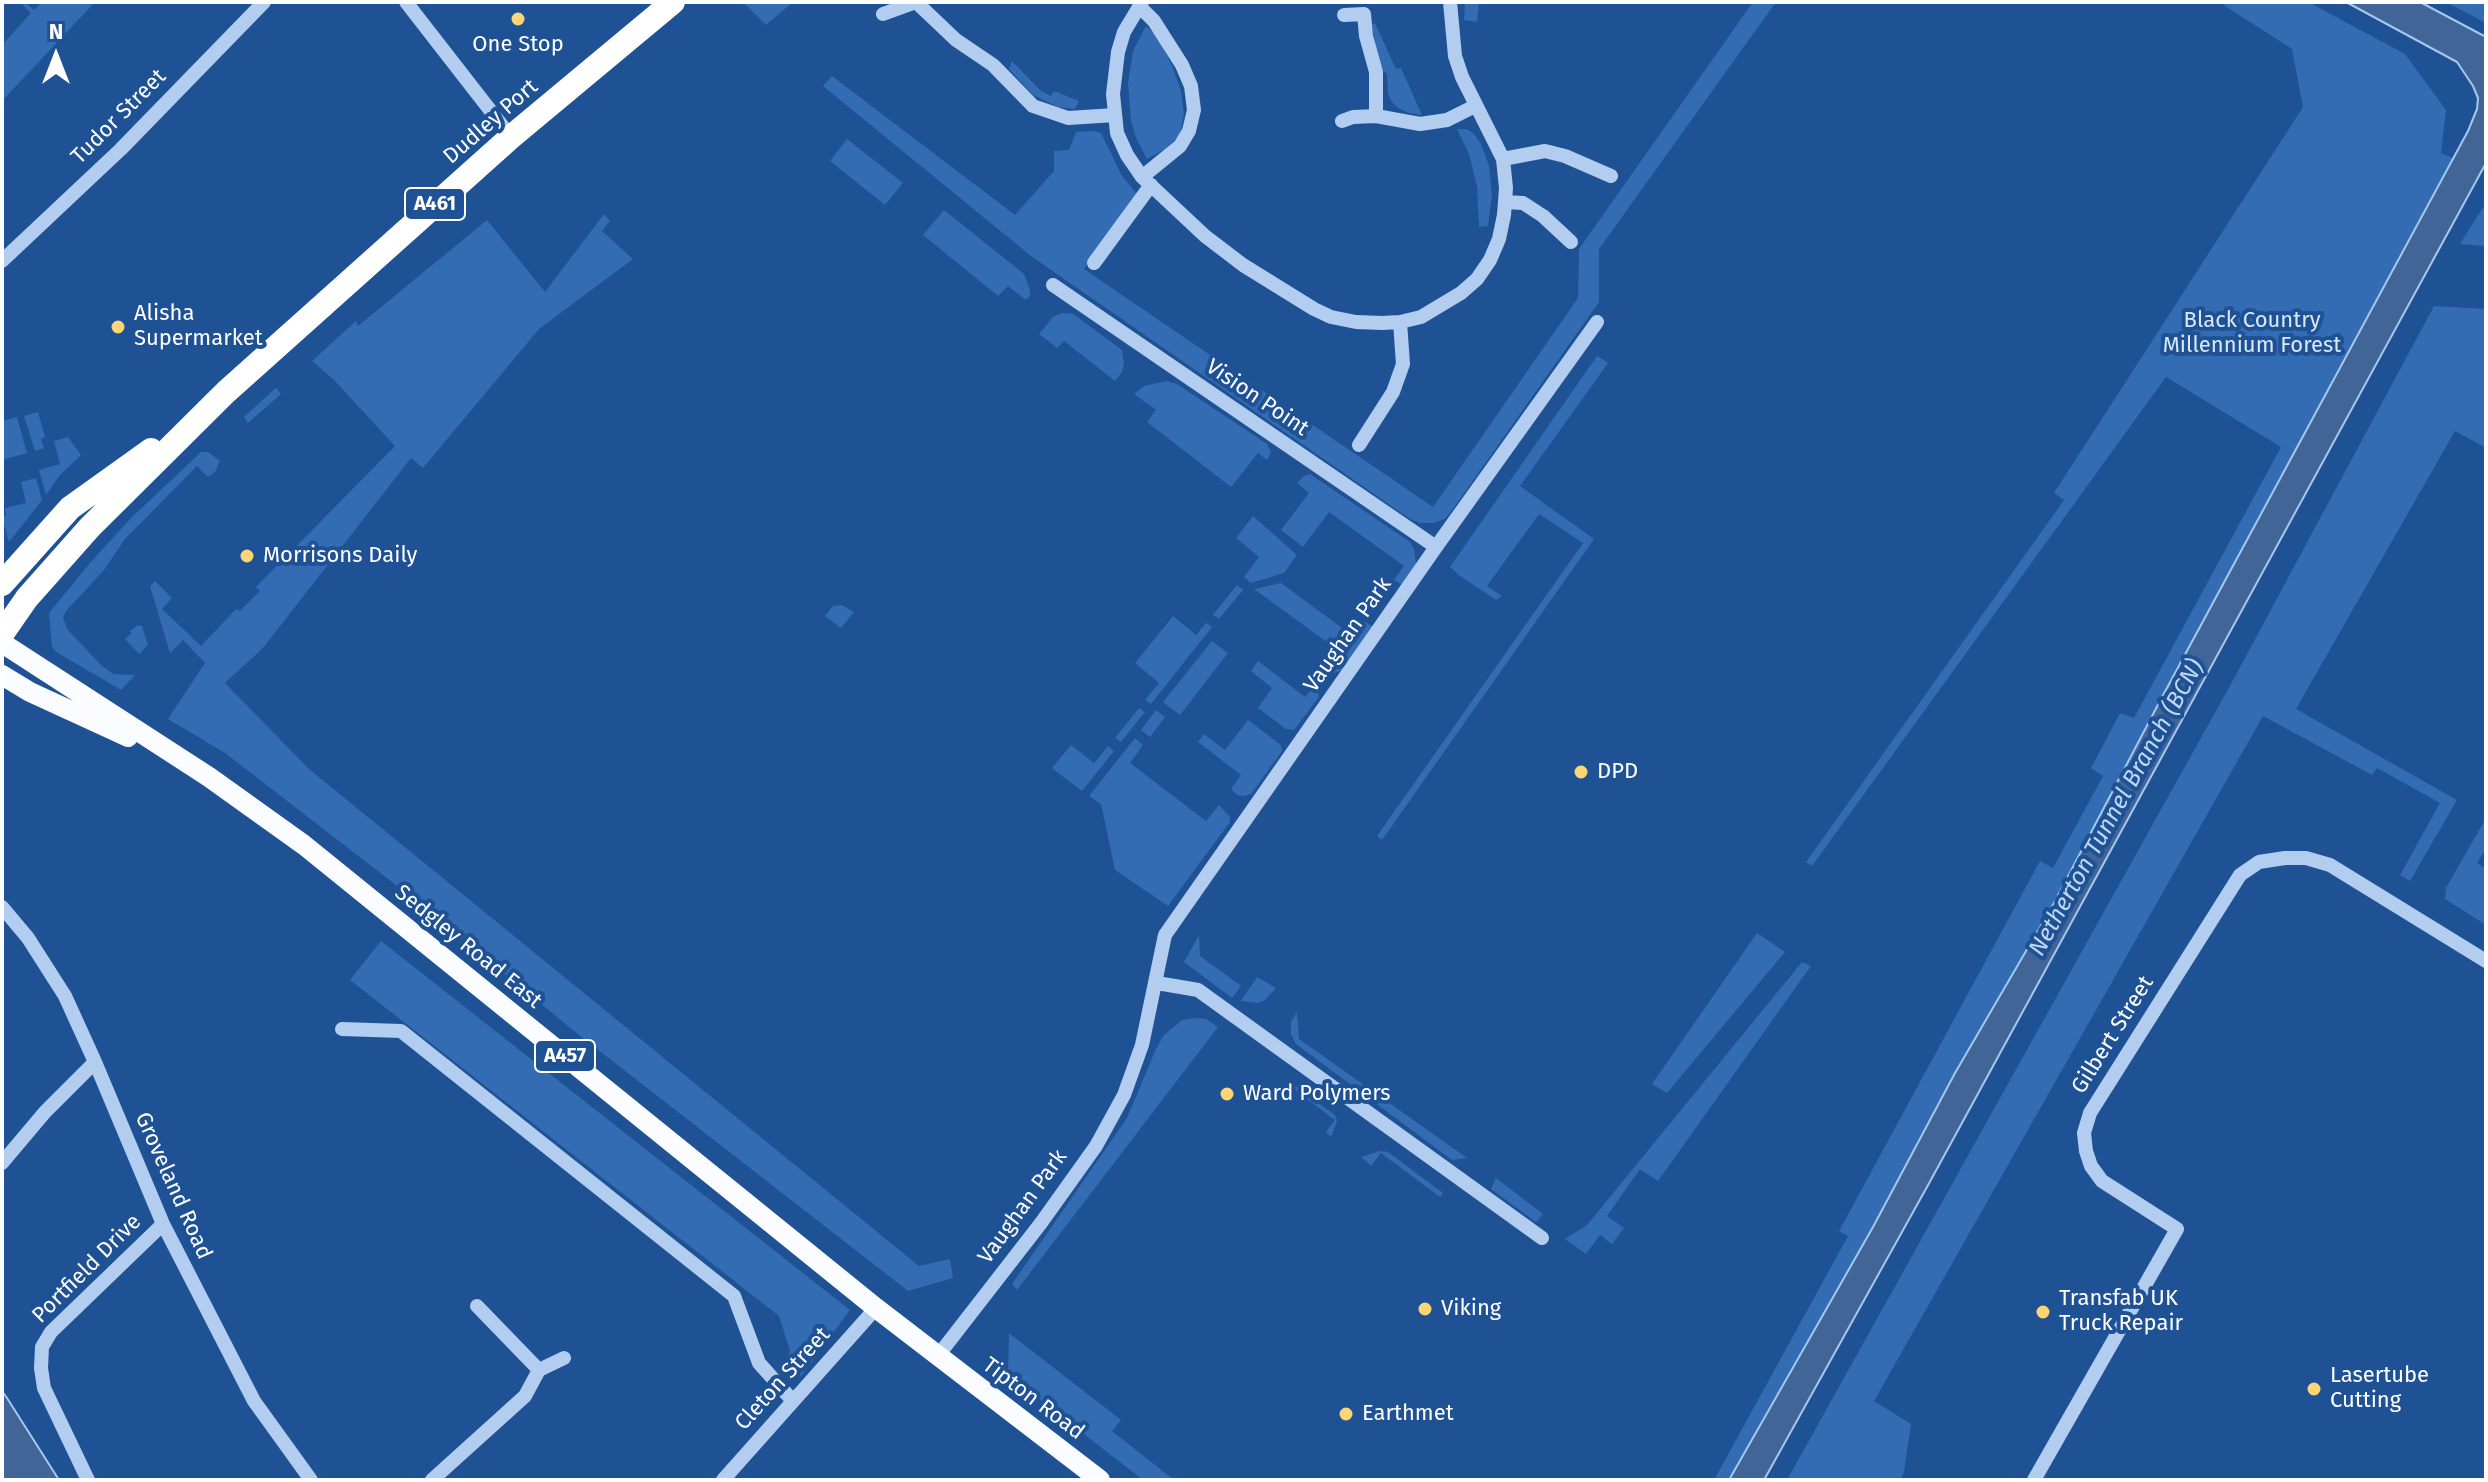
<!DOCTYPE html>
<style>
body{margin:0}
#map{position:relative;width:2488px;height:1482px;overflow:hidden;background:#1e5295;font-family:"Fira Sans",sans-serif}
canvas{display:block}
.frame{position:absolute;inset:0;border:4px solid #fff;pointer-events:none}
.north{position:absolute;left:16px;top:16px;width:80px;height:80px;-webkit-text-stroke:6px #1e5295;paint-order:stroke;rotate:0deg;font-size:22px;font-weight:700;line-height:32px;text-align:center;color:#fff}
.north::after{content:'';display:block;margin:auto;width:28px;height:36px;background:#fff;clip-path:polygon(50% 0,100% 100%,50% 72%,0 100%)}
</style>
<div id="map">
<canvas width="2488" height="1482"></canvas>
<div class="frame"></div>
<div class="north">N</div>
</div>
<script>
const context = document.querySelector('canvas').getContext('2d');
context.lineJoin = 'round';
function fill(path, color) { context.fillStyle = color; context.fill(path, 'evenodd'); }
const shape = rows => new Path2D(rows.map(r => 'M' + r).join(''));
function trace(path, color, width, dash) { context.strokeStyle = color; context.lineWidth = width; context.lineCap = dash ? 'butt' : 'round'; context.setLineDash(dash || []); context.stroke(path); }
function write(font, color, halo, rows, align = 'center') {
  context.font = font + ' "Fira Sans",sans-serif'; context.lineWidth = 8; context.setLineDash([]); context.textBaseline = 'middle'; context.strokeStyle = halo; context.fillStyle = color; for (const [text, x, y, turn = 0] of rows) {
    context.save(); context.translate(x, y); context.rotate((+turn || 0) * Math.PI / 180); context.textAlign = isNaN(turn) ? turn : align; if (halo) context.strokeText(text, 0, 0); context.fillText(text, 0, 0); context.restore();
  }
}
const green = shape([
 [20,2,25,2,34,10,42,2,95,2,2,101,2,45,31,13],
 [743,2,793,2,766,25],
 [1465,2,1479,2,1477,22,1464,20],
 [1753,2,1776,2,1599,249,1599,302,1453,509,1445,519,1433,523,1420,523,1410,519,1031,256,823,86,832,76,1015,215,1054,171,1054,151,1069,150,1076,132,1094,131,1101,133,1122,176,1136,193,1084,269,1433,507,1578,298,1579,249],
 [2219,2,2308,2,2405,54,2446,110,2441,153,2453,158,2161,699,2054,903,1955,1073,1873,1227,1729,1480,1714,1480,1848,1236,1839,1231,2040,861,2053,868,2103,776,2091,768,2120,713,2134,718,2281,447,2166,377,1812,866,1806,862,2064,500,2054,493,2303,107,2292,49],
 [2446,2,2486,2,2486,23],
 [1375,23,1396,69,1401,68,1422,115,1409,113,1398,108,1392,102,1388,94,1387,74,1381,69,1374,38,1372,25],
 [1146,26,1157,36,1173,68,1181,91,1184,114,1180,136,1165,149,1147,159,1136,138,1131,120,1128,83,1133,51],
 [1012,61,1041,91,1051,96,1054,91,1079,101,1075,109,1058,107,1033,95,1009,69],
 [1457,129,1467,129,1474,134,1481,144,1489,166,1492,195,1488,226,1479,227,1477,186,1469,154],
 [847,139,903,183,885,205,830,161],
 [2486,203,2486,246,2460,244],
 [944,210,1024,274,1030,290,1030,296,1026,300,1008,286,998,296,923,235],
 [604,214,610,221,602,231,633,259,539,329,423,468,411,458,263,648,225,683,309,769,919,1266,950,1259,953,1278,908,1291,579,1035,392,882,225,753,168,719,205,663,183,640,170,653,150,586,155,581,172,598,162,609,201,646,236,609,240,611,260,591,256,587,395,446,334,380,312,361,356,321,358,326,487,220,545,292],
 [2434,306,2486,309,2486,448,2455,431,2296,709,2457,800,2410,881,2400,875,2440,803,2377,768,2372,775,2263,716,1874,1401,1911,1424,1904,1472,1900,1480,1787,1480,2231,684],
 [1062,313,1073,314,1122,350,1124,363,1122,372,1115,381,1064,341,1057,348,1039,334,1053,317],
 [1597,356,1608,363,1520,486,1594,539,1382,840,1377,836,1583,543,1539,514,1487,586,1502,596,1496,600,1460,576,1450,567],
 [1166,381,1177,384,1267,444,1271,452,1267,460,1258,453,1231,487,1147,422,1156,410,1134,394,1144,386],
 [276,388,281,394,248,423,244,417],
 [38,412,45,437,41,439,44,448,35,451,24,416],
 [17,417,27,453,2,460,2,421],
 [68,437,81,455,60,475,46,495,39,470,60,464,54,441],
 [201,452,208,452,220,461,215,472,208,477,197,466,125,539,104,570,66,611,63,618,68,630,100,664,113,674,135,675,121,690,56,652,52,647,49,613,90,563,130,519],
 [1310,474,1410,542,1414,549,1416,564,1402,585,1394,580,1404,566,1329,512,1303,547,1281,530,1309,493,1297,483,1304,476],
 [36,478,42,500,9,542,2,517,6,515,5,508,26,503,21,482],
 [1253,516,1297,555,1284,573,1251,583,1244,577,1259,557,1236,538],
 [1281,583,1353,636,1364,621,1373,627,1342,670,1331,674,1326,669,1339,651,1254,589],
 [1237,585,1243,590,1219,619,1213,615],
 [842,605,854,612,841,628,825,616,833,606],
 [1173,616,1196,635,1206,623,1212,627,1151,704,1145,700,1159,683,1135,663],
 [138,625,142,626,148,645,139,654,125,639,132,633,130,631],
 [1212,641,1228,653,1180,715,1163,702],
 [1258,661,1305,697,1314,686,1318,689,1319,697,1294,730,1286,729,1258,708,1272,688,1251,671],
 [1139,708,1145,712,1121,742,1115,738],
 [1156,710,1165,717,1150,737,1141,730],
 [1248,720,1281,745,1282,751,1251,794,1244,796,1237,795,1231,789,1241,775,1198,742,1204,734,1225,750],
 [1135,738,1143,745,1130,763,1206,821,1219,805,1230,817,1230,822,1168,906,1115,870,1101,804,1089,796],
 [1071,745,1094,763,1108,746,1114,751,1082,791,1052,768],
 [2486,818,2486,848,2477,863,2486,869,2486,925,2445,899,2446,888],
 [1757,933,1785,952,1667,1093,1652,1084],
 [1199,935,1200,956,1241,986,1232,998,1184,962],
 [381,941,850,1310,801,1376,783,1364,790,1351,779,1316,350,980],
 [1802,962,1811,966,1658,1181,1640,1169,1607,1216,1624,1228,1612,1244,1600,1235,1586,1254,1565,1239,1587,1225],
 [1257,977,1276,988,1265,1000,1258,1003,1241,1001],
 [1297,1012,1299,1039,1467,1158,1452,1160,1296,1044,1291,1034,1291,1022],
 [1197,1018,1206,1019,1218,1027,1017,1290,1012,1284,1127,1118,1156,1049,1163,1036,1182,1020],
 [1294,1085,1335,1115,1337,1121,1331,1137,1326,1132,1335,1120,1292,1088],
 [1380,1151,1388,1152,1443,1193,1440,1197,1381,1153,1371,1166,1361,1157],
 [1496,1178,1543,1214,1536,1222,1491,1189],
 [1009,1333,1121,1420,1112,1431,1174,1480,1143,1480,1008,1375]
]);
const water = shape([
 [2346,2,2420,2,2486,37,2486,163,1927,1187,1764,1480,1729,1480,1873,1227,1955,1073,2054,903,2161,699,2468,131,2477,109,2478,98,2473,86,2457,62,2346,2],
 [2,1391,7,1398,59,1480,2,1480,2,1391]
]);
const minor = shape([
 [406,2,511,137],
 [1142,2,1124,32,1118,52,1113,94,1117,133,1127,155,1142,177,1205,236,1243,265,1314,309,1331,317,1356,322,1382,323,1400,322,1421,317,1461,293,1477,279,1490,260,1499,239,1504,215,1506,188,1503,159,1462,77,1455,56,1450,2],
 [917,3,956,40,993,65,1033,106,1068,118,1115,115],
 [1139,6,1154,21,1182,65,1191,86,1194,110,1189,131,1180,146,1142,177],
 [883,14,916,2],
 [1344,15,1364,14,1366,36,1376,72,1376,116],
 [1342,121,1353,117,1376,116,1420,124,1447,120,1475,106],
 [1503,159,1545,151,1565,156,1611,176],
 [1505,202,1523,203,1543,216,1571,242],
 [2,261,121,149,264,2],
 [1094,263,1151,185],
 [1053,285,1436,547],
 [1359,445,1393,392,1403,364,1400,322],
 [2,907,28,938,65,996,95,1062,163,1224,254,1401,311,1480],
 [1157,983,1198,990,1542,1238],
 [342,1029,401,1031,734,1296,759,1363,793,1401],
 [2,1163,45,1112,95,1062],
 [937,1357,1041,1223,1096,1146,1124,1095,1142,1045,1165,935,1436,547,1597,322],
 [539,1370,564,1358],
 [88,1480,44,1388,41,1368,42,1347,51,1332,163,1224],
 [432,1480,525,1396,539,1370,477,1306],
 [723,1480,876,1308],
 [2034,1480,2177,1229,2102,1181,2091,1166,2086,1151,2084,1133,2090,1113,2240,875,2259,862,2285,858,2306,858,2330,865,2486,961]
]);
const major = shape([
 [2,643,209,777,304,845,876,1308,1100,1480],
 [2,675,30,692,128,737]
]);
const highway = shape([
 [2,584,70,508,151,450],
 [2,634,27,598,90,527,226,392,511,137,673,2]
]);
const markers = [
 [518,19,8,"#fdd572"],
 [118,327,8,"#fdd572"],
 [247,556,8,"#fdd572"],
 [1581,772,8,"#fdd572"],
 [1227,1094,8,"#fdd572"],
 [1425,1309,8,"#fdd572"],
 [2043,1312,8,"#fdd572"],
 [2314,1389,8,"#fdd572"],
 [1346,1414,8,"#fdd572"]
];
const shields = [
 [435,204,60],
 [565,1056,60]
];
const shieldNames = [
 ["A461",435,204],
 ["A457",565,1056]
];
const poiNames = [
 ["One Stop",518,45,"center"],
 ["Alisha",134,314],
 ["Supermarket",134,339],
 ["Morrisons Daily",263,556],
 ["DPD",1597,772],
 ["Ward Polymers",1243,1094],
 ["Transfab UK",2059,1299],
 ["Truck Repair",2059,1324],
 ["Viking",1441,1309],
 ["Lasertube",2330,1376],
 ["Cutting",2330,1401],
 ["Earthmet",1362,1414]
];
const streetNames = [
 ["Tudor Street",119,117,-45],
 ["Dudley Port",491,122,-41],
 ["Vision Point",1257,398,34],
 ["Vaughan Park",1348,635,-55],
 ["Sedgley Road East",468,947,39],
 ["Gilbert Street",2113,1035,-58],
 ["Groveland Road",173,1186,66],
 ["Vaughan Park",1023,1207,-54],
 ["Portfield Drive",87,1269,-45],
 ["Cleton Street",783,1379,-48],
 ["Tipton Road",1033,1399,37]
];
const parkNames = [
 ["Black Country",2252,321],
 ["Millennium Forest",2252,346]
];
const waterNames = [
 ["Netherton Tunnel Branch (BCN)",2117,808,-61]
];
fill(green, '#336cb3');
fill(water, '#416596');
trace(water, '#a5c8f0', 2);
trace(minor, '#b2cdef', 14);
trace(major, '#fafcff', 20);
trace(highway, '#fff', 24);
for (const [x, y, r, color] of markers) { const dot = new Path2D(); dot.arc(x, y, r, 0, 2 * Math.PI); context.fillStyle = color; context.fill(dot); trace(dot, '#1e5295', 3); }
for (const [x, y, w] of shields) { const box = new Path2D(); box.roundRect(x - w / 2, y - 16, w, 32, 6); context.fillStyle = '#1e5295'; context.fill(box); trace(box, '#fff', 2); }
write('bold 20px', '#fff', null, shieldNames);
write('22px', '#fff', '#1e5295', poiNames, 'left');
write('22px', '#fff', '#1e5295', streetNames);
write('22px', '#d8e8fa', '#1e5295', parkNames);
write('italic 24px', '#bed7f5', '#1e5295', waterNames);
</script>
